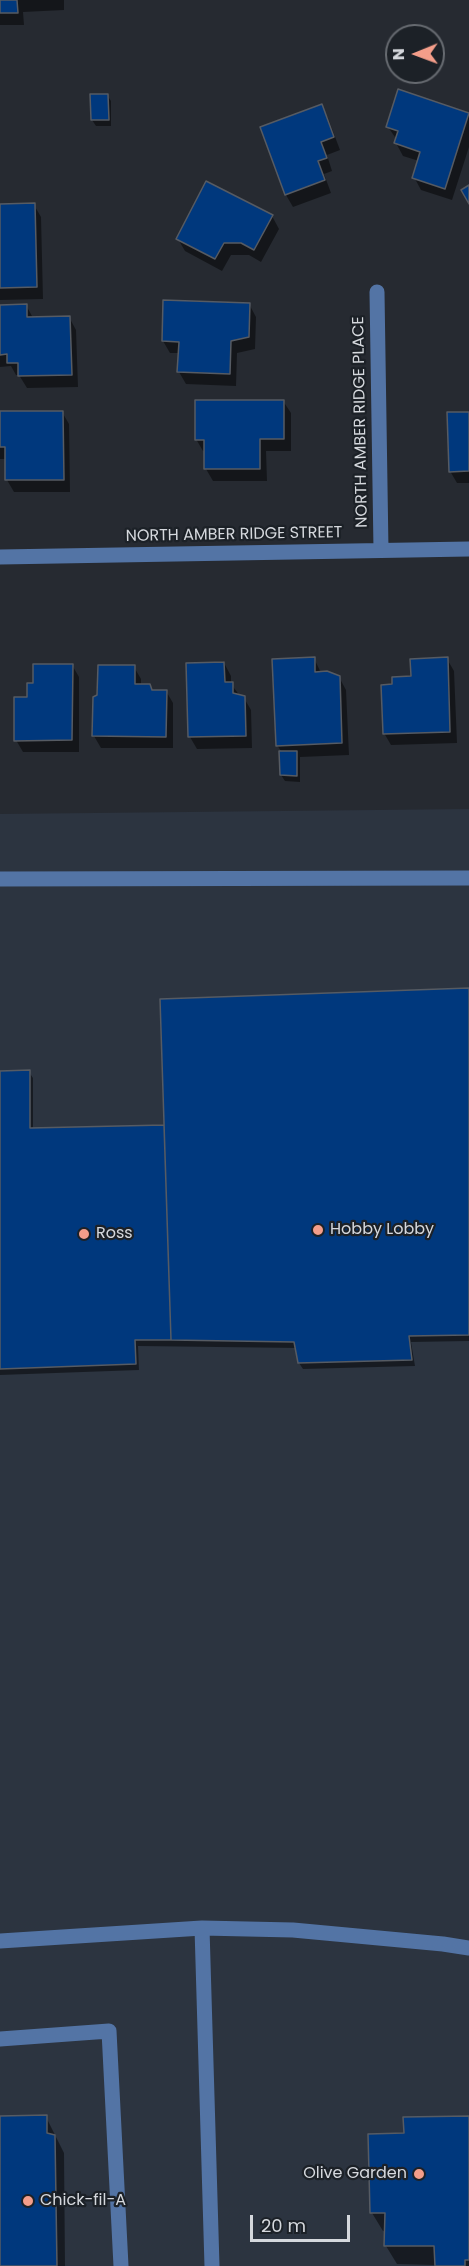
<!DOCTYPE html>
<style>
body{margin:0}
#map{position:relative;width:469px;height:2266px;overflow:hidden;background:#262a31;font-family:Poppins,sans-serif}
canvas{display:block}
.north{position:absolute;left:385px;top:24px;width:60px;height:60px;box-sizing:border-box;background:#1c2127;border:2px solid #666a70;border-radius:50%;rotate:269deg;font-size:16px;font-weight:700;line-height:24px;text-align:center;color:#d5d8dd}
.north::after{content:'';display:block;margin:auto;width:21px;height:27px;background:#f49e8a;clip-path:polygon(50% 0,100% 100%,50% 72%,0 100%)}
.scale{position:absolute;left:250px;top:2215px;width:100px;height:27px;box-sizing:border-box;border:3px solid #d5d8dd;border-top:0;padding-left:8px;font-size:18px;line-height:21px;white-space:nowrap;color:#d5d8dd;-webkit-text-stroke:4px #1c2127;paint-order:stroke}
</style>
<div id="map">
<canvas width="469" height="2266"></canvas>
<div class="north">N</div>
<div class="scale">20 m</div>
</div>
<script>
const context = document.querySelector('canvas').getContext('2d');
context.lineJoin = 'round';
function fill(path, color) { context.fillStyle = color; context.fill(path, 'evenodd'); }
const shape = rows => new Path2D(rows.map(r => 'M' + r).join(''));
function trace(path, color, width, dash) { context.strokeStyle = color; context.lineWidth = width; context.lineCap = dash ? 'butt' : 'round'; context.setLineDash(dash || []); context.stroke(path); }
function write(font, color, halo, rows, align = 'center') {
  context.font = font + ' Poppins,sans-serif'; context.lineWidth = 4.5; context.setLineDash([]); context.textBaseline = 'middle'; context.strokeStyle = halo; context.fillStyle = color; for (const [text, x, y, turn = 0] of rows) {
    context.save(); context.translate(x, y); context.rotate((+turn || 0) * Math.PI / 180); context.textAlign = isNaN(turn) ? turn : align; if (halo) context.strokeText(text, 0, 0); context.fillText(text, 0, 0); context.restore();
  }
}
const built = shape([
 [469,809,469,2266,0,2266,0,814]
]);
const shadow = shape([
 [0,0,64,0,64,10,23,12,24,25,0,25],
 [399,91,469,114,469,147,452,200,421,190,414,177,419,161,403,156,396,143,397,140,388,127],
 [107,95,111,101,111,126,96,126,92,120],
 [321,106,328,118,340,150,327,155,332,171,324,174,331,193,293,207,286,195,262,128],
 [34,205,41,217,43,299,0,300,0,206],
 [272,216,279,229,261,262,249,255,231,255,222,271,185,251,178,239],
 [249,304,256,317,255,349,237,353,236,386,186,384,179,372,180,353,170,353,163,341],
 [26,305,33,318,69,317,76,330,78,387,27,388,19,375,16,375,11,366,0,367,0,306],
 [283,401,291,413,291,451,266,451,267,481,213,481,206,469,206,451,203,451,196,439],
 [62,412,69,424,70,492,14,492,7,480,6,459,0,459,0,413],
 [469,413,469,483,457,483,450,471],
 [314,658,321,673,339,677,346,690,349,755,300,757,300,782,285,781,281,775,281,751,277,745],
 [447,659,454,671,457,743,391,745,384,733,413,678],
 [224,663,231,676,231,684,240,696,244,698,251,710,252,748,197,749,190,737,188,664],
 [72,665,79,677,79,752,23,752,16,740,28,699],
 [134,667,141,679,141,686,153,691,166,691,173,703,173,748,101,748,94,736,94,698],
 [469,990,469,1341,411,1342,415,1366,303,1369,299,1363,297,1348,138,1346,139,1370,0,1375,0,1072,29,1072,33,1078,33,1130,165,1126],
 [0,2117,46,2117,64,2153,65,2266,0,2266],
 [469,2118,469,2266,397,2264,386,2246,386,2231,383,2231,372,2213,406,2135]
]);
const building = shape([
 [0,0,17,0,18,13,0,13,0,0],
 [398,89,469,113,445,189,412,178,420,152,394,143,398,131,386,127,398,89],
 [90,94,108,94,109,120,91,120,90,94],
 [322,104,334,137,321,142,327,158,318,161,325,180,285,195,260,127,322,104],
 [206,181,273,215,254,250,241,243,224,243,215,259,176,239,206,181],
 [469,185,469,204,461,190,469,185],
 [35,203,37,287,0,288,0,204,35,203],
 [163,300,250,303,249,337,231,341,230,374,177,372,179,342,162,341,163,300],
 [27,304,27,317,70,316,72,375,18,376,18,363,7,363,7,354,0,355,0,305,27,304],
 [195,400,284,400,284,439,260,439,260,469,204,469,204,440,195,440,195,400],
 [0,411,63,411,64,480,5,480,5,447,0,447,0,411],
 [447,412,469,412,469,471,449,472,447,412],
 [315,657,315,672,327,671,340,676,342,743,276,746,272,659,315,657],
 [448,657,450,732,383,734,381,685,392,684,392,677,411,676,410,659,448,657],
 [224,662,225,682,233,682,233,693,245,696,246,736,188,737,186,663,224,662],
 [33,664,73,664,72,740,14,741,14,697,27,697,27,683,33,683,33,664],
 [98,665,135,665,135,684,150,684,152,690,167,690,166,737,92,736,93,697,97,695,98,665],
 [279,751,297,751,297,776,280,775,279,751],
 [469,988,469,1335,409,1336,412,1360,298,1363,294,1342,171,1340,160,999,469,988],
 [30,1070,30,1128,164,1125,171,1340,135,1340,136,1364,0,1369,0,1071,30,1070],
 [47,2115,47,2133,55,2135,57,2266,0,2266,0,2116,47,2115],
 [469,2116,469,2260,465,2260,465,2266,435,2266,434,2246,384,2246,385,2213,370,2213,368,2134,404,2133,403,2117,469,2116]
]);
const minor = shape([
 [377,292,381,550],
 [0,557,469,549],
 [0,879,469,878],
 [202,1928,212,2266],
 [0,1941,202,1928,293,1930,443,1944,469,1948],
 [0,2039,109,2031,121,2266]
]);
const markers = [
 [318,1230,6,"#f49e8a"],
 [84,1234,6,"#f49e8a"],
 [419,2174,6,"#f49e8a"],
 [28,2201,6,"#f49e8a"]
];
const streetNames = [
 ["NORTH AMBER RIDGE PLACE",361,422,-91],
 ["NORTH AMBER RIDGE STREET",234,535,-1]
];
const poiNames = [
 ["Hobby Lobby",330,1230],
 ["Ross",96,1234],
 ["Olive Garden",407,2174,"right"],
 ["Chick-fil-A",40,2201]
];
fill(built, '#2c3440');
fill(shadow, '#0007');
fill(building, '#00387d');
trace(building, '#565b63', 1.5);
trace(minor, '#5374a5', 15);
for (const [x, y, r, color] of markers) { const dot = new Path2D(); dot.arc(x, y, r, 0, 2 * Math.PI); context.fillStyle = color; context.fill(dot); trace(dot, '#1c2127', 2); }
write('16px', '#d5d8dd', '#1c2127', streetNames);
write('16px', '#d5d8dd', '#1c2127', poiNames, 'left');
</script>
